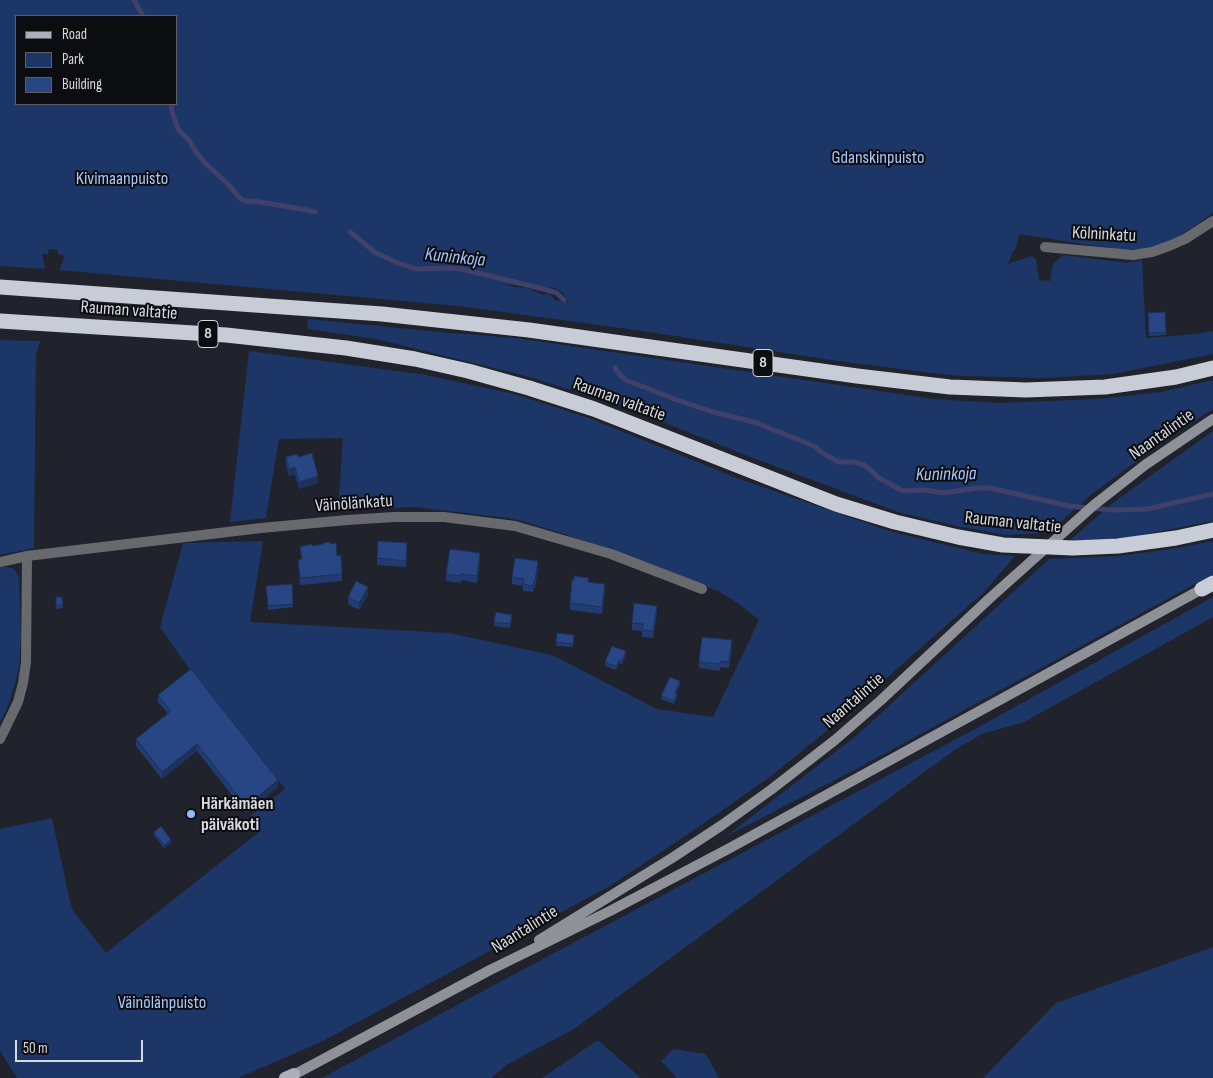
<!DOCTYPE html>
<meta charset="utf-8">
<style>
body{margin:0}
#map{position:relative;width:1213px;height:1078px;overflow:hidden;background:#20232b;font-family:"Sofia Sans Condensed",sans-serif}
canvas{display:block}
.legend{position:absolute;left:15px;top:15px;width:162px;height:90px;box-sizing:border-box;background:#0b0d10;border:1px solid #5d5f62;margin:0;padding:6px 9px;list-style:none;font-size:15px;color:#d7d9de}
.legend li{display:flex;align-items:center;gap:10px;height:25px}
.legend b{width:25px;border:1px solid #5d5f62}
.scale{position:absolute;left:15px;top:1040px;width:128px;height:22px;box-sizing:border-box;border:2px solid #d7d9de;border-top:0;padding-left:6px;font-size:15px;line-height:18px;white-space:nowrap;color:#d7d9de;-webkit-text-stroke:4px #0b0d10;paint-order:stroke}
</style>
<div id="map">
<canvas width="1213" height="1078"></canvas>
<ul class="legend">
<li><b style="height:6px;background:#abb0b8"></b>Road</li>
<li><b style="height:14px;background:#1c3668"></b>Park</li>
<li><b style="height:14px;background:#284683"></b>Building</li>
</ul>
<div class="scale">50 m</div>
</div>
<script>
const context = document.querySelector('canvas').getContext('2d');
context.lineJoin = 'round';
function fill(path, color) { context.fillStyle = color; context.fill(path, 'evenodd'); }
const shape = rows => new Path2D(rows.map(r => 'M' + r).join(''));
function trace(path, color, width, dash) { context.strokeStyle = color; context.lineWidth = width; context.lineCap = dash ? 'butt' : 'round'; context.setLineDash(dash || []); context.stroke(path); }
function write(font, color, halo, rows, align = 'center') {
  context.font = font + ' "Sofia Sans Condensed",sans-serif'; context.lineWidth = 4; context.setLineDash([]); context.textBaseline = 'middle'; context.strokeStyle = halo; context.fillStyle = color; for (const [text, x, y, turn = 0] of rows) {
    context.save(); context.translate(x, y); context.rotate((+turn || 0) * Math.PI / 180); context.textAlign = isNaN(turn) ? turn : align; if (halo) context.strokeText(text, 0, 0); context.fillText(text, 0, 0); context.restore();
  }
}
const green = shape([
 [0,0,1213,0,1213,213,1177,238,1163,245,1143,249,1120,249,1090,245,1019,234,1016,249,1013,251,1008,264,1032,256,1036,259,1039,280,1050,281,1053,264,1063,255,1126,263,1142,260,1146,338,1195,334,1213,331,1213,354,1113,374,1046,378,962,376,931,373,838,361,636,330,458,306,59,270,65,256,58,254,58,250,49,249,48,254,42,254,45,269,0,266],
 [16,16,176,16,176,104,16,104],
 [501,284,555,288,562,292,569,302,554,300,552,296,548,294,543,295,527,288,515,287],
 [308,319,440,332,515,338,935,399,999,403,1097,399,1161,392,1213,380,1213,409,1181,429,1093,493,1048,533,1005,535,957,526,898,512,748,456,628,408,530,377,376,339,307,329],
 [0,340,40,341,36,355,34,548,0,555],
 [249,351,426,375,514,394,589,418,737,478,889,531,983,554,1015,556,984,592,829,729,771,776,703,824,610,886,323,1041,238,1078,17,1078,0,1051,0,829,52,818,71,906,74,912,106,953,260,831,249,817,285,789,188,667,160,627,183,543,263,541,250,622,449,633,552,655,657,709,713,717,759,620,738,603,718,591,686,579,564,534,515,519,415,507,338,510,343,438,279,439,266,518,230,522],
 [1213,431,1213,521,1125,538,1069,541,1114,502],
 [1213,541,1213,574,860,767,725,837,856,736,1049,559,1119,556,1172,549],
 [0,567,7,567,14,569,19,577,21,638,19,666,15,684,6,711,0,722],
 [1213,597,1213,617,1024,722,982,734,956,749,574,1029,508,1064,491,1078,322,1078,496,984,975,729],
 [1213,947,1213,1078,983,1078,1056,1003],
 [598,1040,641,1078,542,1078],
 [673,1049,706,1054,719,1078,677,1078,661,1061]
]);
const stream = shape([
 [134,0,143,16],
 [171,104,172,112,178,129,189,140,196,152,207,165,226,182,241,199,247,202,254,201,307,210,315,212],
 [350,232,376,253,398,263,416,269,447,268,462,269,547,290,557,293,564,300],
 [615,368,620,375,626,380,677,400,713,412,754,422,814,446,827,456,839,462,853,462,864,465,871,470,879,478,903,491,924,490,944,493,976,488,990,488,1069,506,1112,510,1147,509,1213,494]
]);
const street = shape([
 [1045,247,1133,255,1152,252,1169,246,1185,239,1213,221],
 [0,562,27,556,261,528,347,520,394,517,444,517,515,526,611,554,702,589],
 [0,739,18,702,23,683,26,662,27,556]
]);
const secondary = shape([
 [539,940,672,858,722,825,772,789,835,740,880,701,990,598,1094,505,1145,465,1213,419],
 [288,1078,490,970,610,911,728,849,1202,589]
]);
const primary = shape([
 [285,1078,294,1074]
]);
const highway = shape([
 [0,287,382,314,529,330,857,376,950,387,1026,390,1105,387,1176,377,1213,368],
 [0,321,226,335,346,348,415,359,468,371,529,388,594,409,836,504,895,522,958,537,1003,545,1073,548,1118,546,1176,538,1213,530],
 [1202,589,1213,583]
]);
const wall = shape([
 [1165,312,1166,335,1149,336,1148,313],
 [286,457,298,457,318,483,299,489,295,474,289,476,286,464],
 [407,543,406,567,377,565,377,558],
 [313,546,337,556,342,574,342,581,300,585,298,560,301,559,300,547],
 [480,560,477,583,461,580,461,583,446,581,446,574],
 [538,568,535,588,534,587,533,592,523,591,523,586,512,584,512,577],
 [589,582,605,590,602,614,570,610,570,603],
 [266,589,293,604,293,607,268,610],
 [368,594,359,610,348,604,348,597],
 [56,597,62,597,63,608,56,609],
 [657,613,653,638,642,637,642,631,632,630,632,623],
 [512,618,510,628,494,626,494,622],
 [557,633,574,635,573,647,556,646],
 [732,647,729,668,720,667,720,671,699,668,699,662],
 [626,655,622,664,619,663,616,670,605,666,605,662],
 [680,685,676,693,677,697,674,704,661,699,661,696],
 [158,695,278,787,246,813,197,751,162,779,136,746,136,739,168,714,158,702],
 [154,832,171,843,164,848,154,835]
]);
const shadedWall = shape([
 [295,467,295,474,289,476,289,469],
 [318,476,318,483,299,489,299,482],
 [480,553,480,560,477,583,477,576],
 [538,561,538,568,535,588,535,581],
 [605,584,605,590,602,614,602,607],
 [368,587,368,594,359,610,359,603],
 [657,606,657,613,653,638,653,631],
 [732,640,732,647,729,668,729,662],
 [626,651,626,655,622,664,622,661],
 [680,681,680,685,675,696,675,693],
 [677,694,677,697,674,704,674,701],
 [197,744,197,751,162,779,162,772],
 [278,780,278,787,246,813,246,806],
 [171,840,171,843,164,848,164,845]
]);
const building = shape([
 [1165,312,1166,332,1149,333,1148,313,1165,312],
 [312,453,318,476,299,482,295,467,289,469,286,457,297,454,298,457,312,453],
 [378,541,407,543,406,561,377,558,378,541],
 [329,542,331,544,336,543,337,556,341,555,342,574,300,578,298,560,302,559,300,547,311,544,313,546,323,544,324,543,329,542],
 [450,549,480,553,477,576,461,574,461,576,446,574,450,549],
 [515,558,538,561,535,581,534,580,533,586,523,584,524,579,512,577,515,558],
 [574,576,589,578,588,582,605,584,602,607,570,603,572,580,574,580,574,576],
 [356,581,368,587,359,603,348,597,356,581],
 [292,584,293,604,268,606,266,586,292,584],
 [56,597,62,597,63,605,56,605,56,597],
 [634,603,657,606,653,631,642,630,643,624,632,623,634,603],
 [496,612,512,615,510,624,494,622,496,612],
 [557,633,574,635,573,644,556,642,557,633],
 [702,637,732,640,729,662,720,661,720,664,699,662,702,637],
 [612,646,626,651,622,661,619,660,616,667,605,662,612,646],
 [191,669,278,780,246,806,197,744,162,772,136,739,171,711,158,695,191,669],
 [670,677,680,681,675,693,677,694,674,701,661,696,670,677],
 [161,826,171,840,164,845,154,832,161,826]
]);
const markers = [
 [191,814,5,"#92b7fd"]
];
const shields = [
 [208,334,20],
 [763,363,20]
];
const shieldNames = [
 ["8",208,334],
 ["8",763,363]
];
const parkNames = [
 ["Gdanskinpuisto",878,158],
 ["Kivimaanpuisto",122,179],
 ["Väinölänpuisto",162,1003]
];
const streetNames = [
 ["Kölninkatu",1104,235,3],
 ["Rauman valtatie",129,311,4],
 ["Rauman valtatie",619,400,20],
 ["Naantalintie",1162,435,-35],
 ["Väinölänkatu",354,504,-4],
 ["Rauman valtatie",1013,523,6],
 ["Naantalintie",854,701,-41],
 ["Naantalintie",525,930,-32]
];
const poiNames = [
 ["Härkämäen",201,804],
 ["päiväkoti",201,825]
];
const waterNames = [
 ["Kuninkoja",455,258,6],
 ["Kuninkoja",946,475,-1]
];
fill(green, '#1c3668');
trace(stream, '#40416a', 5);
trace(street, '#67696d', 10);
trace(secondary, '#8e9197', 10);
trace(primary, '#abb0b8', 12);
trace(highway, '#c7ccd6', 15);
fill(wall, '#223c71');
fill(shadedWall, '#1c315c');
fill(building, '#284683');
trace(building, '#1c315c', 1);
for (const [x, y, r, color] of markers) { const dot = new Path2D(); dot.arc(x, y, r, 0, 2 * Math.PI); context.fillStyle = color; context.fill(dot); trace(dot, '#0b0d10', 2); }
for (const [x, y, w] of shields) { const box = new Path2D(); box.roundRect(x - w / 2, y - 13.5, w, 27, 4); context.fillStyle = '#0b0d10'; context.fill(box); trace(box, '#d7d9de', 1); }
write('bold 16px', '#d7d9de', null, shieldNames);
write('18px', '#a9c7fd', '#0b0d10', parkNames);
write('18px', '#d7d9de', '#0b0d10', streetNames);
write('bold 18px', '#d7d9de', '#0b0d10', poiNames, 'left');
write('italic 19px', '#a7c5fb', '#0b0d10', waterNames);
</script>
